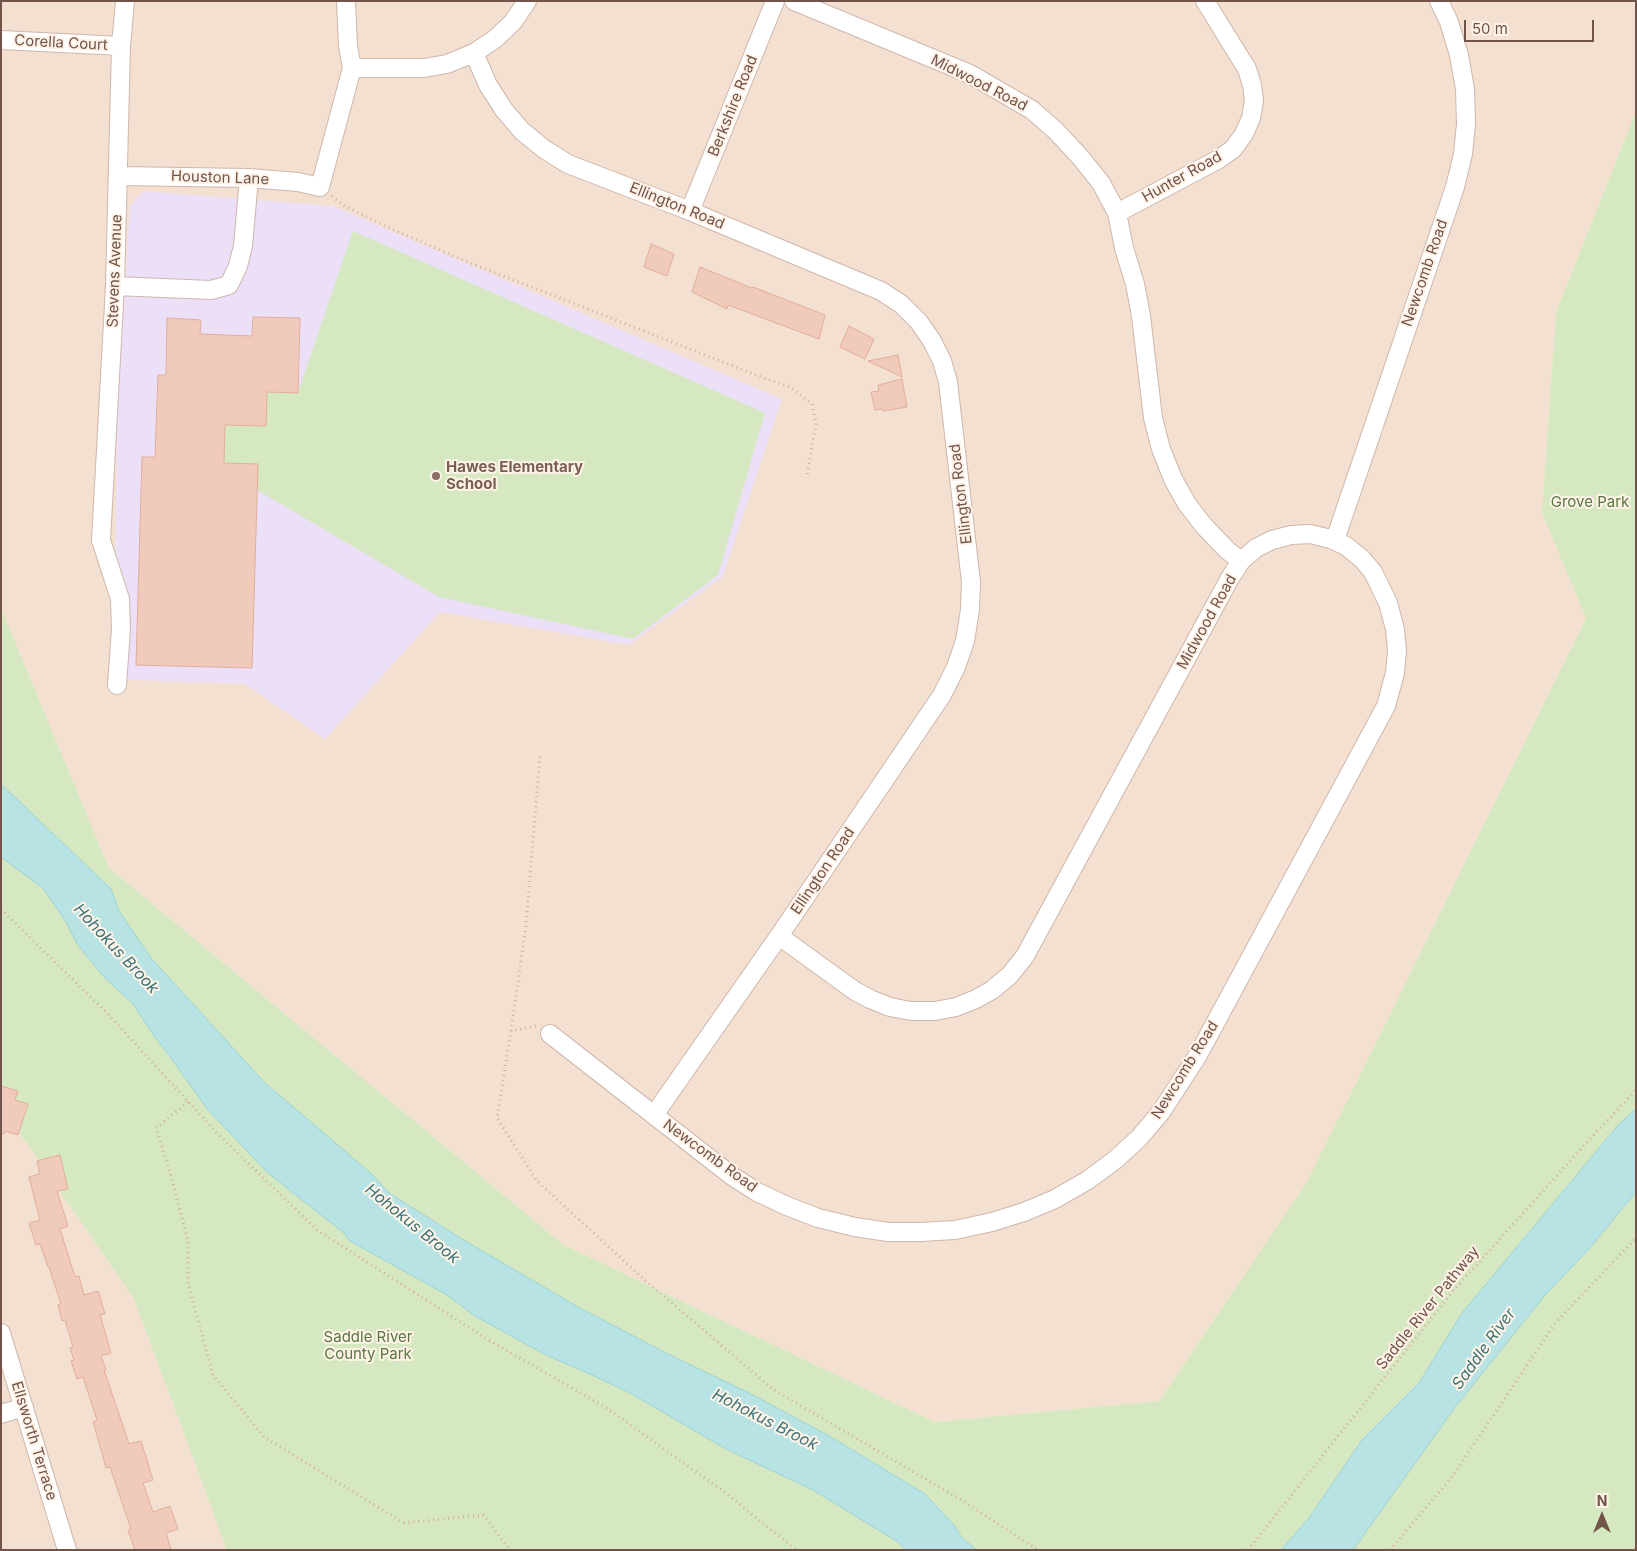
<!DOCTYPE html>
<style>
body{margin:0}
#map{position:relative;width:1637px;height:1551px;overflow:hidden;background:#fcefe2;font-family:Inter,sans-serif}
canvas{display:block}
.frame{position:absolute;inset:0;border:2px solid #725349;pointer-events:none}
.north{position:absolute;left:1577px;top:1491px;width:50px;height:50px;-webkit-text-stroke:4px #fff3e8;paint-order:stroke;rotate:0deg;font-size:14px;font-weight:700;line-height:20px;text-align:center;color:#725349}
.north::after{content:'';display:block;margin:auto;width:18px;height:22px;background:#725349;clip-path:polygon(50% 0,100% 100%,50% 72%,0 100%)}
.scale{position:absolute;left:1464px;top:20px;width:130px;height:22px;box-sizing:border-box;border:2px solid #725349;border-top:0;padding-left:6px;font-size:15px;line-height:18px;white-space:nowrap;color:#725349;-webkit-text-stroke:4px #fff3e8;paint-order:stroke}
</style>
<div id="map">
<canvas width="1637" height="1551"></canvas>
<div class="frame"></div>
<div class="north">N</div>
<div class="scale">50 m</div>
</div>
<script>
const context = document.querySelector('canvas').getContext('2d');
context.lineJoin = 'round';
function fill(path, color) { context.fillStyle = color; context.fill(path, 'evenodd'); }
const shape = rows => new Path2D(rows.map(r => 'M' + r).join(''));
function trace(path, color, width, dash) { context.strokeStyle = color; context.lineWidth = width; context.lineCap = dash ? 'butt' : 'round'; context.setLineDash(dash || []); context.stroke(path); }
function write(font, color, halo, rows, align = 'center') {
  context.font = font + ' Inter,sans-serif'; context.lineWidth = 4; context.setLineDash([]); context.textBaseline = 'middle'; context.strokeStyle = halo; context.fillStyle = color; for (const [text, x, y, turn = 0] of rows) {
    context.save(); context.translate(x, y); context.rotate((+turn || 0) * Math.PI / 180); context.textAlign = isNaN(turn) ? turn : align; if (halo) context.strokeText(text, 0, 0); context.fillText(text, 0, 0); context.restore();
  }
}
const residential = shape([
 [1,1,1636,1,1636,111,1556,312,1542,513,1586,618,1307,1182,1159,1401,935,1422,564,1245,109,868,1,608],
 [1,1106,134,1299,227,1550,1,1550]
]);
const education = shape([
 [143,191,333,206,782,399,723,576,629,645,440,612,325,739,245,684,108,679,116,530,117,422,130,205]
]);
const green = shape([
 [1636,111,1636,1550,227,1550,134,1299,1,1106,1,608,109,868,564,1245,935,1422,1159,1401,1307,1182,1586,618,1542,513,1556,312],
 [353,231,765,413,718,575,633,639,439,597,257,490,258,464,224,463,225,425,265,426,267,392,298,392]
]);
const water = shape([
 [1,784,111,889,119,911,151,958,265,1083,373,1175,389,1193,462,1239,578,1307,668,1354,753,1395,831,1437,925,1494,954,1525,962,1538,977,1550,906,1550,898,1542,813,1490,726,1449,630,1393,590,1374,546,1355,475,1316,447,1295,350,1241,344,1233,268,1173,208,1110,171,1058,154,1036,133,1004,104,977,77,944,66,922,43,888,1,857,1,784],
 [1636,1109,1636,1192,1589,1249,1546,1294,1456,1406,1353,1550,1281,1550,1309,1518,1362,1440,1419,1383,1462,1313,1619,1124,1636,1109]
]);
const building = shape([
 [651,244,674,254,667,276,644,267,651,244],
 [700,267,752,288,753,287,825,315,819,339,728,305,727,309,692,292,700,267],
 [253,317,300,318,298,393,267,392,266,426,225,425,224,463,258,464,252,668,136,665,142,457,155,457,158,375,166,375,167,318,201,320,200,334,252,336,253,317],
 [849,326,874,339,865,359,840,347,849,326],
 [898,355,902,377,868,361,898,355],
 [902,379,907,407,883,411,882,409,875,410,871,392,879,391,878,385,902,379],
 [1,1086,18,1091,15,1100,28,1104,18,1135,5,1131,4,1134,1,1133,1,1086],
 [60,1155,68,1189,57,1191,68,1226,60,1229,75,1277,79,1276,84,1295,98,1291,105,1314,100,1315,111,1353,101,1356,106,1370,104,1370,129,1444,141,1441,153,1480,143,1483,153,1512,170,1506,178,1529,166,1533,171,1550,135,1550,128,1530,131,1529,110,1467,106,1468,102,1453,93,1422,97,1420,83,1377,77,1379,71,1361,74,1360,70,1348,73,1347,65,1320,62,1321,58,1305,61,1304,49,1267,48,1267,40,1244,36,1245,29,1223,40,1220,29,1177,40,1174,37,1161,60,1155]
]);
const path = shape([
 [332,196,343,205,387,227,460,259,764,378,790,387,812,404,816,424,807,475],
 [1,909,107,1013,217,1133,317,1230,490,1341,605,1407,723,1491,796,1550],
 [536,1026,511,1031,497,1118,537,1181,647,1282,774,1390,963,1501,1038,1550],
 [511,1031,526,925,540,755],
 [188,1102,156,1128,172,1179,188,1241,188,1284,213,1375,264,1437,404,1523,483,1515,510,1550],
 [1248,1550,1453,1291,1588,1141,1636,1090],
 [1390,1550,1452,1477,1556,1322,1636,1238]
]);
const minor = shape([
 [794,1,970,74,1032,110,1056,131,1081,158,1101,183,1117,213,1124,248,1135,284,1141,316,1153,418,1161,449,1173,479,1187,504,1204,526,1227,550,1241,561],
 [1,40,121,46],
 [474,53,488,85,504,110,522,131,544,149,568,164,690,211,881,291,901,304,919,322,932,341,942,361,948,382,971,582,970,610,965,641,956,667,942,695,779,936,654,1115],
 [352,68,424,68,447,64,474,53,495,39,513,22,527,1],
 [118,176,249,178,298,182,320,187,352,68,348,46,346,1],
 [690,211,775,1],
 [1117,213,1219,159,1233,149,1244,134,1251,118,1254,101,1252,85,1247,69,1205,1],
 [115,286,211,290,229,285,238,266,243,246,249,178],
 [1335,540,1455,187,1463,154,1466,124,1465,89,1459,55,1449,22,1439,1],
 [117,685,121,629,120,599,101,540,115,286,121,46,125,1],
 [550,1034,732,1176,757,1192,787,1206,818,1218,855,1227,888,1232,921,1232,955,1230,992,1222,1024,1212,1055,1199,1088,1180,1115,1160,1139,1138,1161,1112,1198,1055,1386,706,1395,673,1397,651,1395,629,1388,603,1373,572,1362,559,1346,546,1331,539,1310,534,1291,535,1272,540,1256,548,1241,561,1230,578,1025,956,1010,975,992,990,976,999,956,1007,935,1011,911,1011,890,1007,870,999,855,991,779,936],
 [1,1333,67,1550],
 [1,1414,24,1407]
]);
const markers = [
 [436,476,5,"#8d6e63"]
];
const streetNames = [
 ["Corella Court",61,43,3],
 ["Midwood Road",979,83,27],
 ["Berkshire Road",733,106,-68],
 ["Hunter Road",1182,177,-29],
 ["Houston Lane",220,178,2],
 ["Ellington Road",677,206,22],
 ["Stevens Avenue",115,271,-88],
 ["Newcomb Road",1425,273,-71],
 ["Ellington Road",961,494,-97],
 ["Midwood Road",1207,622,-61],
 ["Ellington Road",823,871,-56],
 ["Newcomb Road",1185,1070,-58],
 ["Newcomb Road",710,1156,36],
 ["Saddle River Pathway",1428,1308,-51],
 ["Ellsworth Terrace",34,1441,73]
];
const educationNames = [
 ["Hawes Elementary",446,467],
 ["School",446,484]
];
const parkNames = [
 ["Grove Park",1590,502],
 ["Saddle River",368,1337],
 ["County Park",368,1354]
];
const waterNames = [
 ["Hohokus Brook",116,949,47],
 ["Hohokus Brook",412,1224,39],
 ["Saddle River",1484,1349,-54],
 ["Hohokus Brook",765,1420,27]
];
fill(residential, '#f3e0d1');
fill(education, '#ecdff8');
fill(green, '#d6e8c1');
fill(water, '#b7e3e4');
trace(water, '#9ed3d6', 1);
fill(building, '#f0cabb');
trace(building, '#e2ae9b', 1);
trace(minor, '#ceb7ac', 20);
trace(path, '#d5ad9e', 3, [1, 4]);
trace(minor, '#fff', 18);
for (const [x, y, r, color] of markers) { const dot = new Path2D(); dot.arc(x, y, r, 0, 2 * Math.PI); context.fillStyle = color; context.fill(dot); trace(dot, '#fff3e8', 2); }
write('15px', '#725349', '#fff3e8', streetNames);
write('bold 15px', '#785e54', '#fff3e8', educationNames, 'left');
write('15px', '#587842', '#fff3e8', parkNames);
write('italic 16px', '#3e7578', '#fff3e8', waterNames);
</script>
